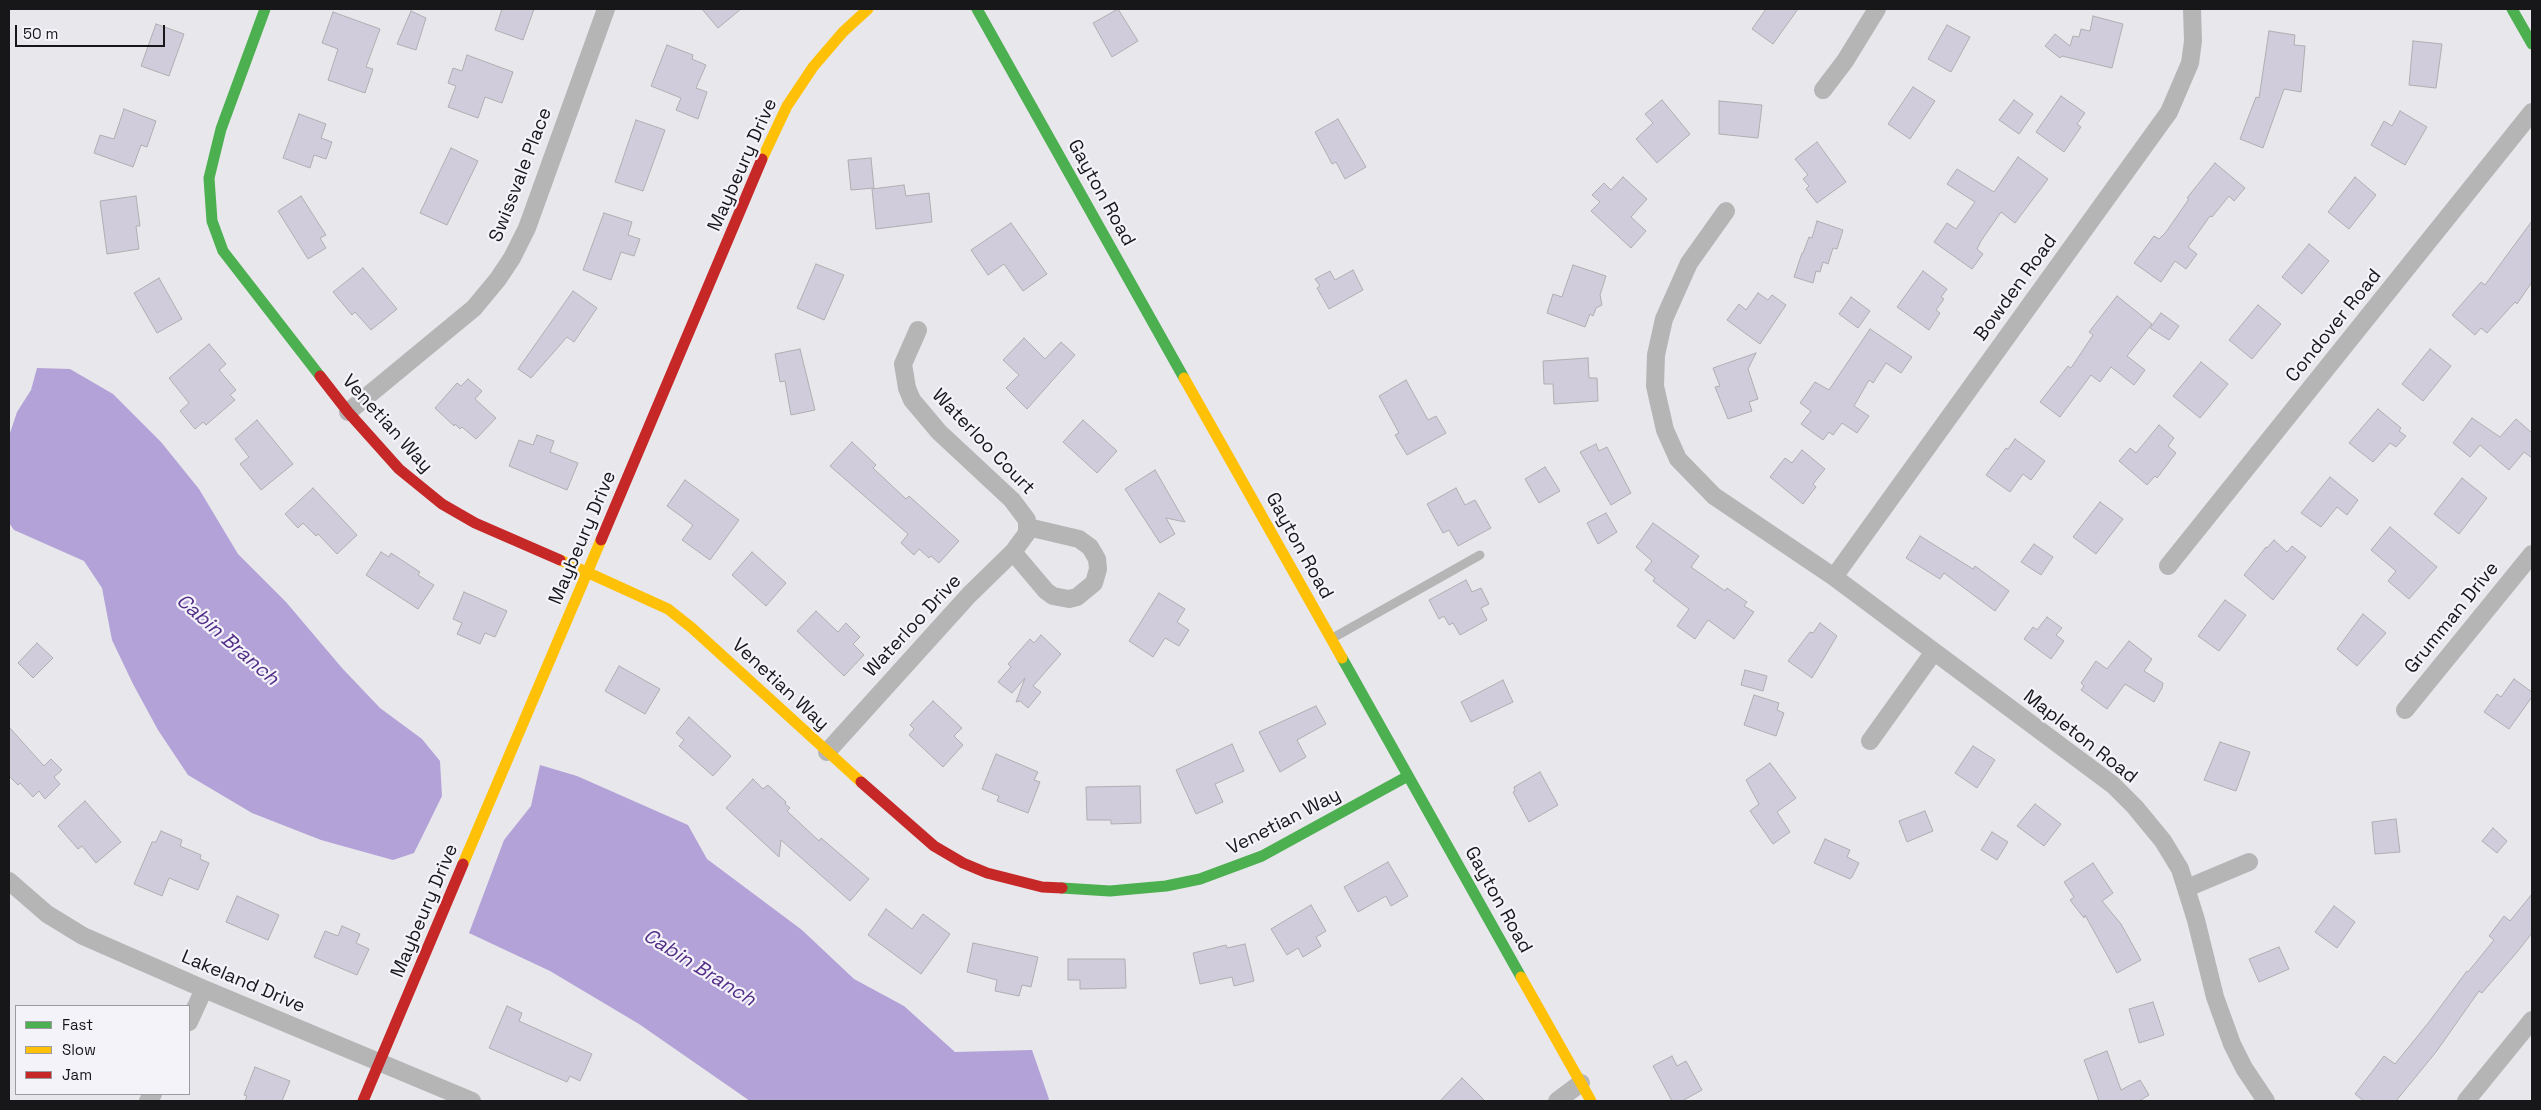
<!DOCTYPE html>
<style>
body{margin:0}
#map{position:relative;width:2541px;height:1110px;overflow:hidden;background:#e8e7eb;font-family:"Space Grotesk",sans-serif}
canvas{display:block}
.frame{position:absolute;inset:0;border:10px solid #171619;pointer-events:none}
.legend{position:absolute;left:15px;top:1005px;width:175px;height:90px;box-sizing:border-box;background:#f5f3fa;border:1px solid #9c9ba0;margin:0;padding:6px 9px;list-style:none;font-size:15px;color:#171619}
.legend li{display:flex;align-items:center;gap:10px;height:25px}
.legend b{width:25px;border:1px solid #9c9ba0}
.scale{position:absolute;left:15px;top:25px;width:150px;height:22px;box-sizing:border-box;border:2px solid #171619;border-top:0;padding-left:6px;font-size:15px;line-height:18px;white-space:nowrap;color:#171619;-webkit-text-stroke:4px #f5f3fa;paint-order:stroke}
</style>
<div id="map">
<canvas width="2541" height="1110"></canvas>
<div class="frame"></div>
<ul class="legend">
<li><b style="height:6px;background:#4caf50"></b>Fast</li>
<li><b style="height:6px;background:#ffc107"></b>Slow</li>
<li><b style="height:6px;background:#c62828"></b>Jam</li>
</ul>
<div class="scale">50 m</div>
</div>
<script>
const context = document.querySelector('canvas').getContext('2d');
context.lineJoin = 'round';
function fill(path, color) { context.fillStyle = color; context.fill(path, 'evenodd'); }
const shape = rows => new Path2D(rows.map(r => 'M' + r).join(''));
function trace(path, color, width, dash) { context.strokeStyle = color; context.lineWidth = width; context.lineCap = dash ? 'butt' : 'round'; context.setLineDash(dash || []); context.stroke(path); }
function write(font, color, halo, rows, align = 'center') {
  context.font = font + ' "Space Grotesk",sans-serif'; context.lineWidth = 4.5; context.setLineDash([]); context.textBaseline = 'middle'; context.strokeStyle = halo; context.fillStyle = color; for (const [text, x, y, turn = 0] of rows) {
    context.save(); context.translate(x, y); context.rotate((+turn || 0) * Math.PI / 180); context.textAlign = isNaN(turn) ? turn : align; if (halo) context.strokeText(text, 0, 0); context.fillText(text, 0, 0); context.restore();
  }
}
const water = shape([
 [37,368,70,369,113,394,161,442,199,489,238,554,286,602,342,668,380,708,422,739,440,761,442,796,414,853,393,860,321,840,252,813,188,775,158,730,133,684,112,640,102,588,84,561,14,530,9,523,9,436,17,412,31,390],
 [540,765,577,776,688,825,707,859,802,930,854,979,904,1006,955,1052,1032,1050,1049,1099,1048,1101,750,1101,639,1024,550,971,469,933,504,840,531,806]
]);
const building = shape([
 [502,9,534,9,523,40,495,30,502,9],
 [702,9,741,9,718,28,702,9],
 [1118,9,1138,41,1112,57,1093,23,1118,9],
 [1766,9,1798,9,1773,44,1752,29,1766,9],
 [411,11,426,18,416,50,397,44,411,11],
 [333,12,380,29,366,67,373,69,365,93,328,80,338,49,322,43,333,12],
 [2093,16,2123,24,2112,68,2062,56,2060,58,2045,46,2055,34,2070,46,2073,36,2079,37,2081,29,2090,31,2093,16],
 [156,24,184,34,169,76,141,66,156,24],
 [1947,25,1970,37,1951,72,1928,59,1947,25],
 [2269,31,2295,35,2294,45,2305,46,2301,92,2284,89,2263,148,2240,139,2256,97,2259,98,2269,31],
 [2413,41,2442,44,2436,88,2409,85,2413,41],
 [667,45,693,55,692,59,706,65,696,88,707,92,698,119,676,110,681,98,651,86,667,45],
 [467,55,513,72,502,103,485,97,478,118,448,107,456,86,448,83,453,68,462,71,467,55],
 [1913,87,1935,101,1910,139,1888,124,1913,87],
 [2061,96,2085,113,2077,124,2081,127,2064,152,2036,132,2061,96],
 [1662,100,1690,134,1657,163,1636,139,1653,123,1645,114,1662,100],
 [2014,100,2033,114,2019,134,1999,120,2014,100],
 [1719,101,1762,105,1758,138,1719,134,1719,101],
 [124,109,156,121,147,147,141,145,133,167,94,153,100,135,114,139,124,109],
 [2400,111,2427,127,2405,165,2371,145,2384,121,2392,126,2400,111],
 [299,114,326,124,321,138,332,142,326,159,314,155,310,168,283,158,299,114],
 [1338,119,1366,167,1345,179,1336,162,1332,164,1315,132,1338,119],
 [636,120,665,130,643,191,615,182,636,120],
 [1817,142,1846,182,1817,203,1806,189,1809,186,1803,179,1808,175,1795,159,1817,142],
 [451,148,478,161,447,225,420,213,451,148],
 [2018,157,2048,179,2015,223,2001,212,1981,241,1977,249,1983,254,1972,269,1934,242,1947,223,1956,229,1975,202,1947,184,1957,169,1994,192,2018,157],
 [871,158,874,188,851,190,848,160,871,158],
 [2215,163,2245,188,2234,201,2229,196,2212,217,2210,216,2188,247,2197,254,2186,269,2175,261,2161,282,2134,263,2154,236,2159,239,2166,232,2189,199,2187,198,2215,163],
 [1623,177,1647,199,1631,217,1646,231,1631,248,1591,211,1600,202,1592,195,1604,183,1611,190,1623,177],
 [2355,177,2376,195,2349,229,2328,212,2355,177],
 [904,185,906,196,929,193,932,222,876,229,872,189,904,185],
 [136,196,140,226,136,226,139,249,107,254,100,201,136,196],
 [301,196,326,235,320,238,326,248,308,259,278,211,301,196],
 [604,213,632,222,628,235,640,239,634,256,621,252,611,280,583,270,604,213],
 [1817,221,1843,230,1837,249,1833,248,1828,264,1823,262,1820,272,1816,271,1813,283,1794,277,1802,253,1803,253,1809,237,1812,238,1817,221],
 [2532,221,2532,282,2517,304,2515,302,2487,333,2481,328,2475,335,2452,315,2481,282,2485,285,2532,221],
 [1011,223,1047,274,1023,291,1004,264,988,275,971,250,1011,223],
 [2309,244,2329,261,2302,294,2282,277,2309,244],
 [816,264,844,275,824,320,797,308,816,264],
 [1573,265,1606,276,1600,295,1602,305,1596,308,1593,316,1590,314,1585,327,1547,313,1553,294,1562,297,1573,265],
 [363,268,397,309,371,330,355,312,352,315,333,292,363,268],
 [1353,270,1363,290,1329,309,1317,288,1320,286,1315,279,1330,271,1335,280,1353,270],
 [1923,271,1947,289,1941,297,1944,299,1936,310,1940,313,1929,330,1897,307,1923,271],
 [159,278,182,319,157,333,134,293,159,278],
 [573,291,597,308,574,342,567,337,531,378,518,369,573,291],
 [1758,293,1768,300,1772,295,1786,305,1760,344,1727,320,1739,304,1746,310,1758,293],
 [2117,296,2152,324,2127,356,2145,370,2134,385,2111,367,2100,382,2091,375,2060,417,2040,402,2068,366,2071,368,2093,335,2089,332,2117,296],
 [1851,297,1870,311,1858,328,1839,314,1851,297],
 [2258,305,2281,324,2252,359,2229,340,2258,305],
 [2161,313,2179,326,2169,340,2150,328,2161,313],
 [1870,329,1912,357,1901,373,1886,363,1873,383,1869,380,1854,406,1869,416,1857,433,1842,423,1833,435,1829,432,1823,440,1801,424,1811,411,1800,403,1815,382,1829,390,1870,329],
 [1024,338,1045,359,1061,342,1075,355,1027,409,1006,388,1019,375,1003,360,1024,338],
 [209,344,226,364,219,370,236,390,230,395,235,400,206,425,203,422,195,429,180,411,189,403,169,378,209,344],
 [800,349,815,410,791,415,785,381,780,382,775,354,800,349],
 [2430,349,2451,366,2423,401,2402,384,2430,349],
 [1756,353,1748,369,1758,399,1749,402,1752,411,1728,419,1715,387,1720,386,1713,368,1756,353],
 [1588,358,1589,378,1597,378,1598,401,1554,404,1553,384,1544,384,1543,361,1588,358],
 [2201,362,2228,384,2200,418,2173,396,2201,362],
 [468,379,482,391,475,399,496,418,476,439,462,427,460,429,455,424,454,426,435,408,457,383,461,386,468,379],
 [1406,380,1428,420,1436,416,1446,433,1407,455,1395,435,1399,433,1379,396,1406,380],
 [2378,409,2401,428,2399,431,2406,436,2396,447,2390,443,2373,462,2349,443,2378,409],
 [2472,418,2500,437,2516,419,2532,433,2532,458,2524,452,2509,470,2480,445,2470,457,2453,443,2472,418],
 [257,420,293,464,261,490,240,464,249,457,235,439,257,420],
 [1083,420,1117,451,1097,473,1063,442,1083,420],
 [2159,425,2174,438,2168,446,2176,453,2157,478,2155,476,2147,485,2119,461,2130,448,2136,453,2159,425],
 [537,435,554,441,550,452,578,463,567,490,509,466,519,440,533,445,537,435],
 [2015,439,2045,461,2031,480,2023,474,2010,492,1986,475,2006,448,2008,449,2015,439],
 [852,442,876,465,873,468,906,499,909,496,959,541,939,563,931,556,929,558,919,549,914,555,901,543,908,534,830,466,852,442],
 [1596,444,1599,451,1607,447,1631,493,1611,505,1580,452,1596,444],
 [1802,450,1825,469,1813,484,1816,487,1803,504,1770,477,1785,458,1792,463,1802,450],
 [1545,467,1560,491,1539,503,1525,479,1545,467],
 [1155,470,1185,522,1166,518,1175,534,1160,543,1125,489,1155,470],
 [2330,477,2358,500,2347,515,2337,507,2321,527,2301,513,2330,477],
 [2462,478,2487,498,2459,534,2434,514,2462,478],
 [685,480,739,520,710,560,682,540,693,525,667,506,685,480],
 [313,488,357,535,337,554,318,534,316,536,303,523,298,528,285,514,313,488],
 [1456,488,1465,505,1475,500,1491,528,1458,546,1449,530,1443,533,1427,504,1456,488],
 [2100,502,2123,519,2096,554,2073,537,2100,502],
 [1606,513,1617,532,1598,544,1587,523,1606,513],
 [1653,523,1699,556,1691,567,1725,591,1727,588,1747,602,1744,606,1754,612,1734,639,1708,620,1695,639,1677,626,1689,609,1653,581,1655,578,1645,570,1652,561,1636,547,1653,523],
 [2390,527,2437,567,2409,599,2388,581,2396,571,2371,550,2390,527],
 [1920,536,1973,569,1975,566,2009,591,1995,611,1944,573,1940,579,1906,558,1920,536],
 [2274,540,2287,552,2292,546,2306,557,2273,600,2244,575,2266,547,2267,548,2274,540],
 [2034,544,2053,557,2041,575,2021,562,2034,544],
 [381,552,389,557,391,553,420,572,418,575,434,585,418,609,366,575,381,552],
 [752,552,786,583,766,606,732,575,752,552],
 [1466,580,1472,592,1481,588,1489,604,1481,608,1487,620,1460,635,1453,623,1449,625,1444,616,1439,619,1429,600,1466,580],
 [464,592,507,611,495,637,485,633,480,644,457,634,462,623,453,619,464,592],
 [1159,593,1185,609,1177,622,1189,630,1179,646,1165,638,1153,657,1129,641,1159,593],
 [2225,600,2246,615,2219,651,2198,636,2225,600],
 [816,611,838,632,846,623,860,637,853,644,864,655,844,676,797,631,816,611],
 [2363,614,2386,633,2357,666,2337,649,2363,614],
 [2047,617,2062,628,2056,635,2064,641,2051,659,2024,639,2033,627,2037,630,2047,617],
 [1820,623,1837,636,1812,678,1788,661,1810,632,1813,633,1820,623],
 [1041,635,1061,654,1033,686,1041,692,1028,708,1020,701,1016,702,1025,678,1012,693,998,682,1011,667,1008,664,1030,639,1034,643,1041,635],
 [2129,641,2152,659,2144,671,2163,683,2162,688,2154,702,2125,684,2107,709,2081,690,2084,686,2081,683,2096,661,2107,669,2129,641],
 [37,643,53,658,33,678,18,663,37,643],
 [619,666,660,689,645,714,605,691,619,666],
 [1745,670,1767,676,1763,691,1741,685,1745,670],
 [2514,679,2532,692,2532,697,2509,729,2484,712,2497,694,2501,697,2514,679],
 [1503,680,1513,702,1471,722,1461,702,1503,680],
 [1754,695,1779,703,1777,710,1784,713,1776,736,1744,725,1754,695],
 [933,701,962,728,954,736,963,745,943,767,909,735,914,729,910,725,933,701],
 [1316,706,1326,724,1297,740,1306,757,1280,772,1259,732,1316,706],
 [689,717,731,756,713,776,679,746,684,740,676,733,689,717],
 [9,727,44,766,51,759,62,770,54,777,60,784,45,799,39,791,33,797,20,783,18,785,9,776,9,727],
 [2220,742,2250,752,2236,791,2204,780,2220,742],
 [1232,744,1244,771,1215,784,1223,802,1196,814,1176,770,1232,744],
 [1973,746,1995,760,1977,788,1955,773,1973,746],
 [996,754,1038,772,1034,780,1040,782,1028,813,997,801,999,796,982,789,996,754],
 [1770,763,1796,798,1777,812,1790,832,1773,844,1750,811,1759,804,1746,780,1770,763],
 [1540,772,1558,805,1529,822,1513,792,1515,791,1514,787,1540,772],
 [753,779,763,789,768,785,786,802,785,804,790,808,787,811,819,841,821,838,869,879,850,901,781,840,779,857,726,808,753,779],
 [1140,786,1141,823,1111,824,1111,820,1087,820,1086,787,1140,786],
 [85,801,121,842,96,863,82,846,78,849,58,826,85,801],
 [2035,804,2061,824,2044,846,2017,826,2035,804],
 [1925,811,1933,831,1907,842,1899,821,1925,811],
 [2396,819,2400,852,2375,854,2372,822,2396,819],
 [2493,828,2507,841,2497,853,2482,841,2493,828],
 [161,831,182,840,180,846,201,855,200,859,209,863,198,890,169,878,162,896,134,884,152,842,156,842,161,831],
 [1992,832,2008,842,1997,860,1981,850,1992,832],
 [1825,839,1850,850,1847,857,1859,863,1852,877,1850,879,1814,863,1825,839],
 [1388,862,1408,896,1391,906,1386,896,1358,912,1344,887,1388,862],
 [2093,863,2113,893,2102,901,2121,924,2141,960,2117,973,2085,915,2084,918,2070,900,2074,897,2064,882,2093,863],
 [2532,894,2532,933,2518,951,2482,993,2479,991,2436,1052,2396,1101,2364,1101,2355,1094,2384,1056,2395,1064,2429,1022,2467,971,2468,972,2494,940,2489,936,2504,916,2510,921,2532,894],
 [237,896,279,915,268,940,226,922,237,896],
 [1311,905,1326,931,1316,937,1321,946,1303,957,1298,948,1287,955,1271,929,1311,905],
 [2334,906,2355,922,2337,948,2315,932,2334,906],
 [886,909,912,929,923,914,950,934,921,974,868,935,886,909],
 [342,926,360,934,356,943,369,949,357,975,314,957,325,931,338,936,342,926],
 [973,943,1038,957,1031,987,1022,985,1019,996,995,991,997,980,967,972,973,943],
 [1245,944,1254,981,1234,986,1232,977,1200,984,1193,953,1226,945,1227,948,1245,944],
 [2279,947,2289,969,2259,982,2249,959,2279,947],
 [1068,959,1125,959,1126,988,1080,989,1080,980,1068,980,1068,959],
 [2153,1002,2164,1035,2139,1043,2129,1009,2153,1002],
 [507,1006,522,1013,519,1021,592,1054,580,1081,570,1076,567,1082,489,1048,507,1006],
 [2107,1051,2121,1090,2140,1080,2149,1095,2139,1101,2099,1101,2084,1060,2107,1051],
 [1672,1056,1677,1066,1686,1061,1702,1090,1682,1101,1672,1101,1653,1066,1672,1056],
 [255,1067,290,1081,282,1101,245,1101,247,1096,244,1095,255,1067],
 [1462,1078,1485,1101,1440,1101,1462,1078]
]);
const lane = shape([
 [1331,639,1480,555]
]);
const street = shape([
 [1823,90,1845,61,1877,9],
 [1726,211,1689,263,1664,319,1656,355,1655,386,1665,430,1678,459,1714,496,1834,577,2113,785,2135,807,2163,841,2180,869,2196,920,2215,997,2232,1044,2244,1068,2266,1101],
 [348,412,474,308,498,279,512,258,527,228,606,9],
 [1013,552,1046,591,1053,596,1069,599,1077,597,1094,583,1098,569,1097,559,1090,547,1079,539,1028,527],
 [2168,566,2532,112],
 [1834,577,2169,112,2190,63,2193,41,2192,9],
 [2405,710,2532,554],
 [1870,741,1933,653],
 [827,752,969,595,1013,552,1027,533,1027,520,1012,500,939,432,912,400,907,388,903,364,918,330],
 [9,881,47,914,83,936,204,989,472,1101],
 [2187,888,2249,862],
 [189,1022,204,989],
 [148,1101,153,1094],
 [1557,1101,1581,1083],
 [2466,1101,2532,1020]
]);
const fast = shape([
 [265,9,221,129,209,178,212,221,223,251,320,376],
 [977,9,1184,378],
 [2512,9,2532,44],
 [1342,658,1521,977],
 [1062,888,1110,891,1166,886,1200,879,1262,856,1408,776]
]);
const slow = shape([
 [762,159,787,106,813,67,843,32,868,9],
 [1184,378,1342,658],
 [560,560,668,609,692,628,861,782],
 [463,864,601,540],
 [1521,977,1591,1101]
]);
const jam = shape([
 [320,376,348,412,399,469,442,504,475,523,560,560],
 [601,540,762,159],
 [861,782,934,846,963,863,987,873,1042,887,1062,888],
 [363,1101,463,864]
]);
const streetNames = [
 ["Maybeury Drive",743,165,-66],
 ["Swissvale Place",521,175,-69],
 ["Gayton Road",1101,193,61],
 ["Bowden Road",2016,288,-54],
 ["Condover Road",2334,326,-51],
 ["Venetian Way",387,424,48],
 ["Waterloo Court",983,442,46],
 ["Maybeury Drive",583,538,-67],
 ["Gayton Road",1299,546,61],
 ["Grumman Drive",2452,618,-51],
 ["Waterloo Drive",913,626,-47],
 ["Venetian Way",780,685,43],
 ["Mapleton Road",2080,737,38],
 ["Venetian Way",1284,822,-27],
 ["Gayton Road",1498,900,61],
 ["Maybeury Drive",425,911,-67],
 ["Lakeland Drive",243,982,23]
];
const waterNames = [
 ["Cabin Branch",227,640,41],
 ["Cabin Branch",699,968,32]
];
fill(water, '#b3a2d7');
fill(building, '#d0ccdc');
trace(building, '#afaeb1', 1);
trace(lane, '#b5b5b6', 9);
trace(street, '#b5b5b6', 18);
trace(fast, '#4caf50', 11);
trace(slow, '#ffc107', 11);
trace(jam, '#c62828', 11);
write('19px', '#171619', '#f5f3fa', streetNames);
write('italic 20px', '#522e86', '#f5f3fa', waterNames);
</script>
